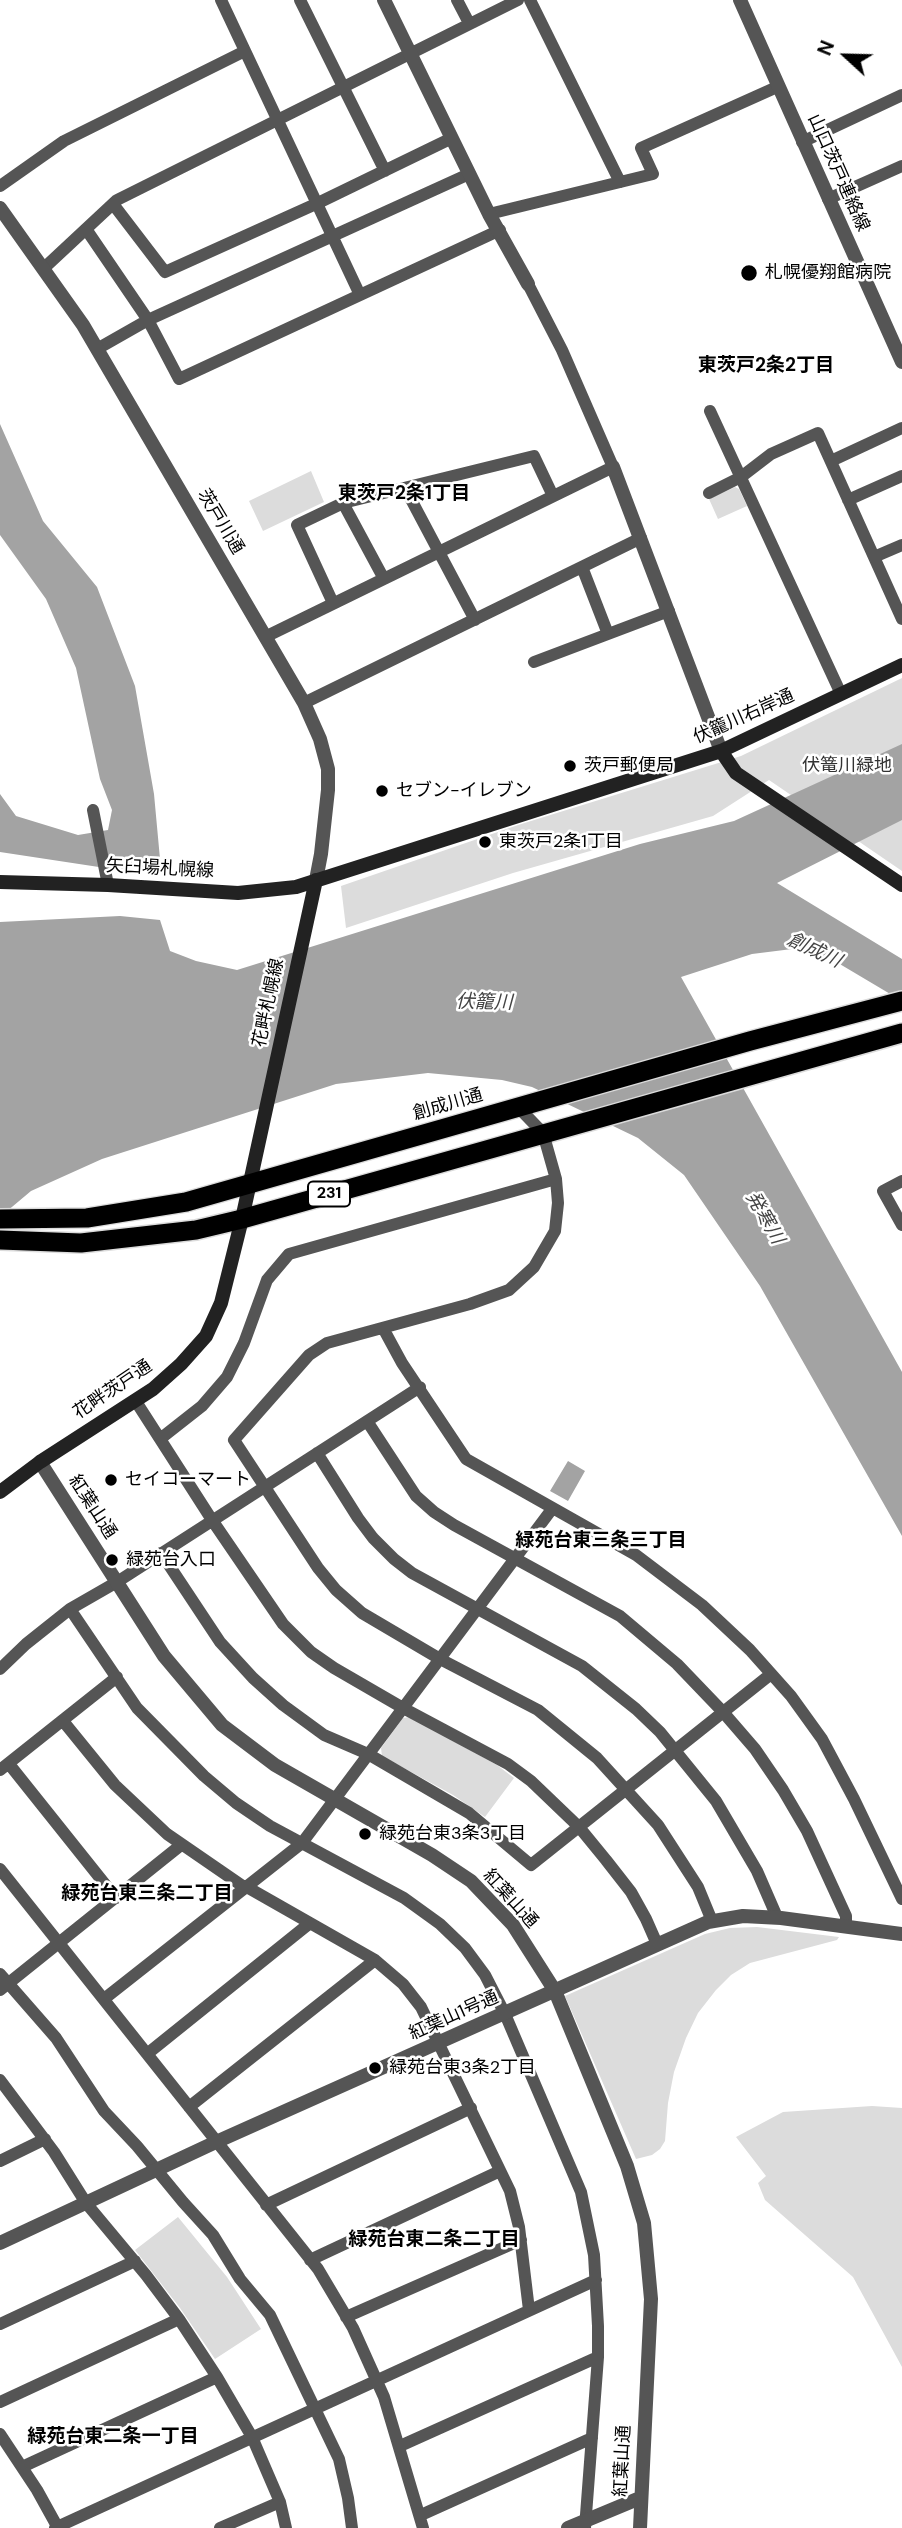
<!DOCTYPE html>
<meta charset="utf-8">
<style>
body{margin:0}
#map{position:relative;width:902px;height:2528px;overflow:hidden;background:#fff;font-family:"DM Sans",sans-serif}
canvas{display:block}
.north{position:absolute;left:811px;top:21px;width:70px;height:70px;-webkit-text-stroke:5px #fff;paint-order:stroke;rotate:292deg;font-size:19px;font-weight:700;line-height:28px;text-align:center;color:#000}
.north::after{content:'';display:block;margin:auto;width:24px;height:32px;background:#000;clip-path:polygon(50% 0,100% 100%,50% 72%,0 100%)}
</style>
<div id="map">
<canvas width="902" height="2528"></canvas>
<div class="north">N</div>
</div>
<script>
const context = document.querySelector('canvas').getContext('2d');
context.lineJoin = 'round';
function fill(path, color) { context.fillStyle = color; context.fill(path, 'evenodd'); }
const shape = rows => new Path2D(rows.map(r => 'M' + r).join(''));
function trace(path, color, width, dash) { context.strokeStyle = color; context.lineWidth = width; context.lineCap = dash ? 'butt' : 'round'; context.setLineDash(dash || []); context.stroke(path); }
function write(font, color, halo, rows, align = 'center') {
  context.font = font + ' "DM Sans","Noto Sans JP",sans-serif'; context.lineWidth = 5; context.setLineDash([]); context.textBaseline = 'middle'; context.strokeStyle = halo; context.fillStyle = color; for (const [text, x, y, turn = 0] of rows) {
    context.save(); context.translate(x, y); context.rotate((+turn || 0) * Math.PI / 180); context.textAlign = isNaN(turn) ? turn : align; if (halo) context.strokeText(text, 0, 0); context.fillText(text, 0, 0); context.restore();
  }
}
const green = shape([
 [311,471,324,502,263,531,249,501],
 [735,487,739,489,747,506,718,519,709,499],
 [902,678,902,871,769,780,713,816,513,873,346,928,341,886,518,825,741,756],
 [410,1717,497,1765,514,1778,485,1817,453,1795,382,1756,381,1748,403,1718],
 [757,1927,839,1937,837,1940,750,1963,731,1975,716,1990,698,2013,686,2038,674,2072,668,2103,665,2141,660,2149,652,2155,636,2159,565,1996,705,1934,730,1928],
 [872,2106,902,2108,902,2367,853,2277,765,2200,758,2183,766,2176,736,2137,783,2112],
 [178,2217,227,2277,261,2329,215,2359,180,2308,135,2250]
]);
const water = shape([
 [0,424,43,521,97,587,135,686,154,794,160,859,154,866,112,869,0,852,0,794,16,816,78,835,108,830,112,810,100,779,76,668,46,599,0,535],
 [902,744,902,820,777,883,902,959,902,1001,833,960,792,949,752,954,681,977,902,1372,902,1536,760,1286,684,1175,638,1138,532,1087,502,1080,428,1073,336,1084,102,1159,31,1191,0,1217,0,922,120,916,160,920,170,951,196,961,237,970,640,844,734,821],
 [568,1461,585,1471,568,1501,550,1491]
]);
const minor = shape([
 [221,0,360,295],
 [300,0,385,171],
 [457,0,469,23],
 [530,0,620,182],
 [802,142,902,95],
 [0,186,64,141,245,51],
 [828,199,902,166],
 [113,204,165,272,318,203,452,138],
 [489,214,653,174,641,148,777,87],
 [86,229,148,320,179,379,500,230],
 [43,269,117,200,518,0],
 [97,349,148,320,469,174],
 [710,411,841,694],
 [831,461,902,428],
 [405,488,475,620],
 [709,493,741,477,771,454,818,433,902,619],
 [848,500,902,476],
 [343,503,384,579],
 [874,557,902,545],
 [582,567,608,634],
 [333,603,297,525,343,503,534,456,553,496],
 [265,637,613,467,562,350,528,284],
 [534,662,669,611],
 [304,703,641,538],
 [93,810,108,885],
 [518,1107,543,1133,556,1179,558,1203,555,1231,534,1267,509,1290,470,1304,327,1343,309,1355,234,1440,318,1568,336,1590,362,1613,440,1659,538,1710,597,1758,658,1825,698,1887,712,1921],
 [902,1181,883,1191,902,1225],
 [383,1328,402,1363,466,1459,636,1555,702,1605,750,1650,791,1696,822,1739,854,1799,902,1899],
 [135,1400,212,1520,283,1624,311,1652,334,1668,403,1708,508,1764,531,1781,579,1827,606,1860,631,1892,646,1919,657,1944],
 [367,1421,416,1496,434,1512,454,1525,620,1616,677,1664,723,1712,755,1749,783,1790,807,1831,846,1916,846,1927],
 [160,1439,202,1406,227,1377,244,1343,267,1280,289,1254,556,1179],
 [317,1453,358,1518,373,1538,394,1559,412,1573,582,1666,636,1709,660,1732,716,1801,757,1871,777,1917],
 [161,1553,220,1642,253,1678,283,1705,324,1735,368,1754,469,1813,531,1865,771,1674],
 [70,1609,137,1708,204,1776,236,1803,270,1826,404,1898,440,1924,465,1948,485,1975,505,2014,581,2192,594,2255,598,2326,598,2357,585,2528],
 [0,1669,26,1644,70,1609,117,1582,420,1387],
 [63,1721,115,1785,167,1834,244,1887],
 [9,1764,116,1898],
 [0,1770,117,1677],
 [0,1869,318,2269,353,2328,384,2397,423,2528],
 [245,1886,375,1960,403,1984,421,2007,510,2191,519,2227,529,2310],
 [0,1974,56,2038,104,2111,137,2146,183,2202,213,2235,240,2279,270,2315,339,2459,348,2498,352,2528],
 [0,1990,181,1845],
 [104,1999,302,1843,552,1509],
 [147,2054,310,1923],
 [0,2080,54,2152,86,2203,146,2275,179,2319,217,2377,252,2437,280,2502,286,2528],
 [189,2107,375,1960],
 [0,2161,45,2139],
 [266,2205,471,2108],
 [310,2260,500,2171],
 [346,2317,521,2240],
 [0,2324,135,2261],
 [0,2402,179,2319],
 [0,2434,37,2490,58,2528],
 [400,2446,598,2357],
 [22,2467,217,2377],
 [421,2515,592,2438],
 [55,2528,596,2280],
 [220,2528,280,2502]
]);
const tertiary = shape([
 [384,0,489,214,528,284],
 [740,0,902,362],
 [0,208,83,325,304,703,320,739,328,769,328,790,321,854,316,880],
 [613,467,721,751],
 [40,1462,164,1656,222,1725,275,1765,432,1855,471,1881,513,1925,555,1991,627,2166,644,2223,651,2299,640,2528],
 [0,2243,216,2142,708,1922,743,1916,781,1918,902,1934],
 [568,2528,640,2498]
]);
const secondary = shape([
 [721,751,736,773,902,885],
 [0,882,108,885,238,893,296,887,721,751,902,665],
 [0,1492,40,1462,153,1389,181,1364,206,1336,221,1303,242,1219,316,880]
]);
const trunk = shape([
 [0,1219,87,1218,186,1202,750,1041,902,1001],
 [0,1240,81,1243,196,1230,242,1219,902,1033]
]);
const markers = [
 [749,273,9,"#000"],
 [570,766,7,"#000"],
 [382,791,7,"#000"],
 [485,842,7,"#000"],
 [111,1480,7,"#000"],
 [112,1560,7,"#000"],
 [365,1834,7,"#000"],
 [375,2068,7,"#000"]
];
const shields = [
 [329,1194,42]
];
const shieldNames = [
 ["231",329,1194]
];
const streetNames = [
 ["山口茨戸連絡線",838,173,66],
 ["茨戸川通",220,522,59],
 ["伏籠川右岸通",744,717,-24],
 ["矢臼場札幌線",160,869,3],
 ["花畔札幌線",269,1003,-78],
 ["創成川通",448,1105,-16],
 ["花畔茨戸通",113,1390,-34],
 ["紅葉山通",92,1507,57],
 ["紅葉山通",510,1899,48],
 ["紅葉山1号通",454,2016,-24],
 ["紅葉山通",623,2461,-87]
];
const poiNames = [
 ["札幌優翔館病院",765,273],
 ["茨戸郵便局",584,766],
 ["セブン-イレブン",396,791],
 ["東茨戸2条1丁目",499,842],
 ["セイコーマート",125,1480],
 ["緑苑台入口",126,1560],
 ["緑苑台東3条3丁目",379,1834],
 ["緑苑台東3条2丁目",389,2068]
];
const parkNames = [
 ["伏篭川緑地",847,766]
];
const neighbourhoodNames = [
 ["東茨戸2条2丁目",766,366],
 ["東茨戸2条1丁目",404,494],
 ["緑苑台東三条三丁目",601,1541],
 ["緑苑台東三条二丁目",147,1894],
 ["緑苑台東二条二丁目",434,2240],
 ["緑苑台東二条一丁目",113,2437]
];
const waterNames = [
 ["創成川",814,951,25],
 ["伏籠川",484,1003,1],
 ["発寒川",764,1218,60]
];
fill(green, '#dcdcdc');
fill(water, '#a3a3a3');
trace(trunk, '#dbdbdb', 22);
trace(minor, '#555', 12);
trace(tertiary, '#555', 14);
trace(secondary, '#222', 14);
trace(trunk, '#000', 19);
for (const [x, y, r, color] of markers) { const dot = new Path2D(); dot.arc(x, y, r, 0, 2 * Math.PI); context.fillStyle = color; context.fill(dot); trace(dot, '#fff', 2.5); }
for (const [x, y, w] of shields) { const box = new Path2D(); box.roundRect(x - w / 2, y - 12.5, w, 25, 5); context.fillStyle = '#fff'; context.fill(box); trace(box, '#000', 2); }
write('bold 16px', '#000', null, shieldNames);
write('18px', '#000', '#fff', streetNames);
write('18px', '#000', '#fff', poiNames, 'left');
write('18px', '#333', '#fff', parkNames);
write('bold 19px', '#000', '#fff', neighbourhoodNames);
write('italic 19px', '#444', '#fff', waterNames);
</script>
